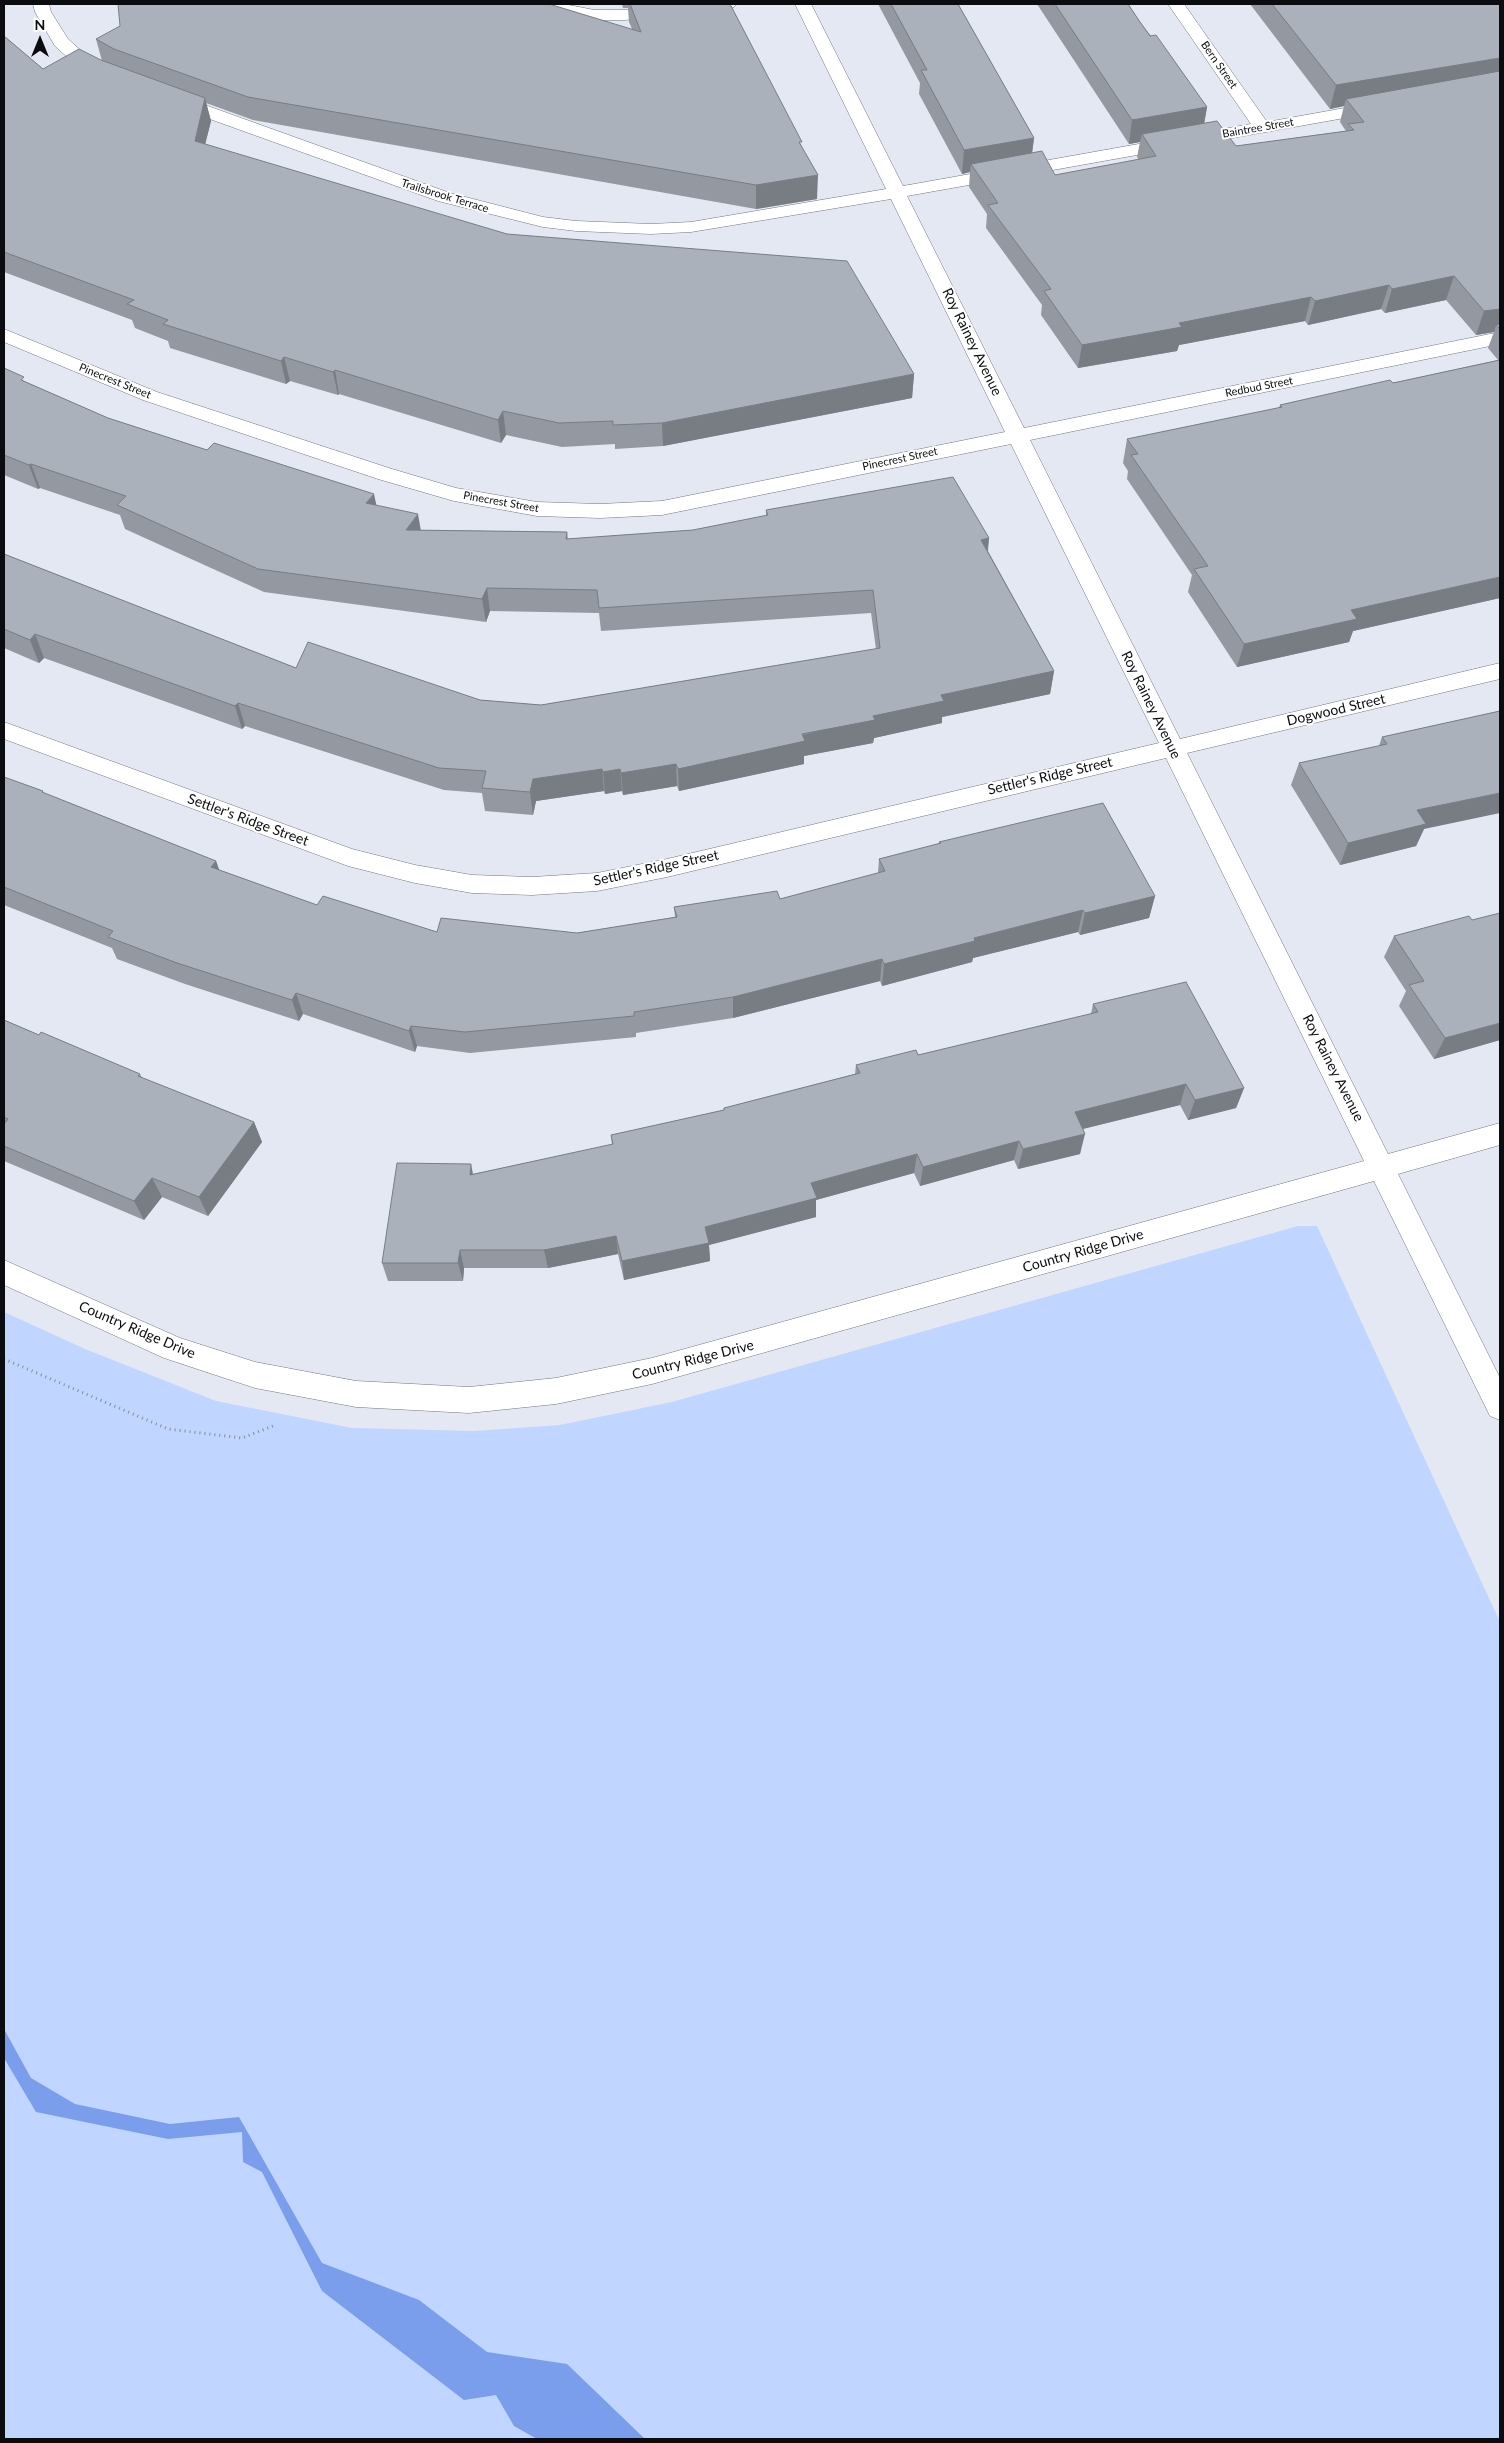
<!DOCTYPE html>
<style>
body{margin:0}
#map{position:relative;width:1504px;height:2443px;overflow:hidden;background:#e3e8f3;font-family:Lato,sans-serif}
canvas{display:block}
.frame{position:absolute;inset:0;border:5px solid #0a0c0f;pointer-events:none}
.north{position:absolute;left:15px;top:15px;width:50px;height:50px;-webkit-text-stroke:4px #fff;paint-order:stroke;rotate:0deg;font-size:14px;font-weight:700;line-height:20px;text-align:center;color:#0a0c0f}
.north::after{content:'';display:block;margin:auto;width:18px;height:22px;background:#0a0c0f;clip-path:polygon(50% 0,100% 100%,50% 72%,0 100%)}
</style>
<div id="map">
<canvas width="1504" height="2443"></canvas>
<div class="frame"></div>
<div class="north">N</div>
</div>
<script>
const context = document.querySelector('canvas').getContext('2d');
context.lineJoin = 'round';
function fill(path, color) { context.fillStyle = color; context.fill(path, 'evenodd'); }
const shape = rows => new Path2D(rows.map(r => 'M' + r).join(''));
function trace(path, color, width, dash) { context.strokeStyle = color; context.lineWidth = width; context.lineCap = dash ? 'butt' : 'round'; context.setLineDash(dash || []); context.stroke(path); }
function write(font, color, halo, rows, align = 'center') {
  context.font = font + ' Lato,sans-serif'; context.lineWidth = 4; context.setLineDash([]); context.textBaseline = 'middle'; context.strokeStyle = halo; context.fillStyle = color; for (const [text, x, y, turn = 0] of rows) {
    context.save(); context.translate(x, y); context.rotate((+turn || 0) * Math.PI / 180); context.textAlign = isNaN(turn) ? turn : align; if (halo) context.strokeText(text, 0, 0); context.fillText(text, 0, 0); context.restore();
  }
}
const green = shape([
 [1298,1226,1317,1226,1500,1622,1500,2439,4,2439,4,1312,85,1349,216,1401,352,1428,474,1431,560,1425,672,1402]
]);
const water = shape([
 [4,2029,31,2078,75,2104,170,2124,239,2117,322,2263,419,2300,487,2352,567,2364,645,2439,537,2439,514,2426,496,2395,464,2400,322,2291,262,2172,243,2162,242,2132,168,2139,36,2112,4,2058]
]);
const path = shape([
 [4,1359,168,1429,242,1438,273,1426]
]);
const minor = shape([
 [33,4,49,4,51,12,68,39,88,57,110,69,112,73,110,77,98,77,76,65,55,46,35,12,33,4],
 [535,4,564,4,594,10,625,10,685,4,736,4,734,7,728,9,625,20,594,20,537,7,535,4],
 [795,4,811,4,903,186,1251,124,1168,4,1184,4,1267,122,1378,102,1384,103,1387,107,1384,111,1378,112,907,196,1024,428,1500,332,1500,344,1030,440,1180,739,1500,663,1500,679,1187,753,1388,1154,1500,1123,1500,1145,1398,1174,1500,1378,1500,1420,1490,1416,1374,1181,652,1384,556,1404,469,1413,356,1407,255,1388,164,1358,4,1285,4,1260,180,1338,255,1362,356,1381,469,1387,556,1378,652,1358,1364,1161,1166,758,667,877,597,891,532,895,472,893,415,883,348,866,4,739,4,722,352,849,415,865,472,875,532,877,597,873,667,859,1159,743,1011,444,662,515,600,518,537,516,454,501,378,479,143,400,4,342,4,329,157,392,392,469,456,488,537,502,600,504,662,501,1005,432,891,199,691,232,651,234,576,231,543,227,438,201,168,104,165,100,168,96,180,96,450,193,543,217,576,221,651,224,691,222,886,189,795,4]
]);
const wall = shape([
 [622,4,730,4,802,147,817,199,756,209,253,120,206,103,211,121,205,144,914,374,912,398,663,446,615,449,615,444,562,447,506,435,501,443,339,394,338,395,290,381,286,384,170,348,168,341,135,328,132,320,4,272,4,36,43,69,102,61,96,39,632,29,629,22,628,8,623,8],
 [878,4,958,4,1034,138,1032,153,1055,175,1139,160,1137,157,1140,142,1129,144,1037,4,1128,4,1140,22,1207,107,1204,123,1236,146,1346,131,1340,122,1344,106,1330,109,1250,4,1500,4,1500,598,1353,631,1349,642,1237,667,1188,592,1192,575,1127,479,1128,471,1123,463,1127,439,1279,408,1280,405,1393,383,1498,360,1488,348,1494,332,1476,335,1446,300,1385,313,1381,309,1308,325,1305,321,1179,345,1177,351,1078,368,1041,315,1042,305,986,228,987,214,969,187,970,172,962,174,919,94,920,83],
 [4,368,26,382,108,418,376,505,421,530,567,532,568,539,693,530,766,516,766,510,989,538,988,551,1054,671,1050,694,942,717,942,723,874,738,873,743,804,756,804,764,679,791,677,786,623,795,622,791,605,794,604,791,536,801,533,815,485,811,482,793,444,790,245,726,242,729,44,658,39,663,4,648,4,554,296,668,480,700,541,705,876,649,871,613,601,631,599,613,490,611,486,622,264,592,125,529,120,515,40,488,38,489,4,475],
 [1500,711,1424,829,1416,846,1340,865,1291,785,1299,763,1379,746,1382,737],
 [4,777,43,791,44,793,216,861,219,870,317,905,437,932,577,933,675,917,674,907,780,899,878,873,879,859,939,844,939,842,1155,896,1149,918,1080,935,1078,932,973,958,972,962,882,986,880,981,733,1018,636,1033,636,1037,470,1053,417,1046,415,1052,303,1014,299,1021,185,984,117,959,112,948,4,905],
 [1394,936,1500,1040,1434,1059,1399,1006,1406,991,1384,957],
 [1093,1004,1244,1088,1236,1108,1188,1120,1180,1105,1083,1129,1080,1154,1018,1169,1014,1160,920,1186,914,1173,816,1200,816,1217,709,1245,710,1261,624,1280,618,1254,548,1268,464,1268,463,1281,388,1281,382,1263,473,1174,612,1145,611,1135,724,1110,724,1108,855,1074,856,1065,918,1055,1091,1014],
 [4,1020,39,1035,140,1074,142,1078,254,1122,262,1142,208,1216,162,1197,144,1220,4,1161]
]);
const shadedWall = shape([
 [1500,58,1500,78,1346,99,1344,106,1330,109,1336,85],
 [205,98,211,121,200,165,195,141],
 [1207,107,1203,131,1142,134,1140,142,1129,144,1132,120],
 [1034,138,1031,161,971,164,970,172,962,174,964,150],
 [818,175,817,199,756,209,756,185],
 [1454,276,1446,300,1385,313,1392,289],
 [1389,285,1381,309,1308,325,1315,301],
 [1311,297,1305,321,1179,345,1177,351,1078,368,1082,345,1179,323],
 [1500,309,1500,329,1496,325,1494,332,1476,335,1484,311],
 [284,357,290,381,286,384,281,361],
 [335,370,339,394,338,395,333,372],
 [914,374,912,398,663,446,662,423],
 [503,411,506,435,501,443,498,420],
 [31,464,40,488,38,489,29,465],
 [374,494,379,517,366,503],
 [418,514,422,537,406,530],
 [989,538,986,562,981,540],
 [1500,577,1500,598,1353,631,1349,642,1237,667,1244,644,1351,610],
 [487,588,490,611,486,622,482,599],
 [35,634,44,658,39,663,30,640],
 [1054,671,1050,694,942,717,942,723,874,738,873,743,804,756,804,764,679,791,678,769,873,716,941,695],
 [238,703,245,726,242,729,235,706],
 [676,764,677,786,623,795,621,773],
 [602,769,604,791,536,801,533,815,530,792,533,779],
 [620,769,622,791,605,794,603,772],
 [1500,793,1500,813,1424,829,1416,846,1340,865,1348,843,1417,810],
 [216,861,224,883,211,867],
 [1155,896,1149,918,1080,935,1085,913],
 [1083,910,1078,932,973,958,972,962,882,986,884,964,974,938],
 [882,959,880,981,733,1018,733,997],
 [296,993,303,1014,299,1021,292,1000],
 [1500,1023,1500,1040,1434,1059,1445,1038],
 [411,1026,417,1046,415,1052,409,1031],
 [1186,1084,1180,1105,1070,1132,1075,1112],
 [1244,1088,1236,1108,1188,1120,1195,1100],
 [254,1122,262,1142,208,1216,199,1197],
 [1085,1134,1080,1154,1018,1169,1023,1149],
 [1019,1141,1014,1160,920,1186,923,1167],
 [917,1154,914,1173,816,1200,816,1217,709,1245,710,1261,624,1280,622,1261,811,1183],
 [471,1164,475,1184,470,1175],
 [152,1178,162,1197,144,1220,134,1201],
 [616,1236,618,1254,548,1268,544,1250],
 [460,1250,464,1268,463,1281,458,1263]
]);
const building = shape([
 [118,4,549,4,641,32,630,4,730,4,802,142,799,142,818,175,756,185,248,97,114,49,96,39,120,26,118,4],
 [891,4,958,4,1034,138,964,150,921,70,927,70,891,4],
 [1055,4,1128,4,1140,22,1150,36,1156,35,1207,107,1132,120,1055,4],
 [1272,4,1500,4,1500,58,1336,85,1272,4],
 [4,36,43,69,79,49,101,60,205,98,195,141,507,234,847,261,914,374,662,423,613,425,613,421,559,423,503,411,498,420,335,370,333,372,284,357,281,361,163,324,168,320,127,304,134,300,4,252,4,36],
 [1500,71,1500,309,1484,311,1454,276,1392,289,1389,285,1315,301,1311,297,1179,323,1182,327,1082,345,1044,291,1051,289,988,205,998,203,971,164,1042,151,1055,175,1156,156,1142,134,1217,121,1236,146,1354,130,1348,124,1364,122,1346,99,1500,71],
 [1500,324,1500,329,1496,325,1500,324],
 [1500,360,1500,577,1351,610,1357,619,1244,644,1194,569,1208,566,1131,455,1138,454,1127,439,1282,407,1280,405,1390,380,1393,383,1500,360],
 [4,368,24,377,21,380,108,418,207,450,214,443,374,494,366,503,418,514,406,530,567,532,566,539,693,530,768,515,766,510,953,477,989,538,981,540,1054,671,941,695,944,701,873,716,875,720,802,734,805,741,678,769,676,764,621,773,620,769,603,772,602,769,533,779,530,792,482,788,486,771,439,768,238,703,235,706,35,634,30,640,4,629,4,554,296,668,308,642,480,700,541,705,880,648,873,590,599,608,597,590,487,588,482,599,258,569,117,505,126,496,31,464,29,465,4,455,4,368],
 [1500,711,1500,793,1417,810,1426,824,1348,843,1299,763,1387,744,1382,737,1500,711],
 [4,777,43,791,42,792,216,861,211,867,317,905,323,896,437,932,441,918,577,933,677,917,674,907,777,891,780,899,885,871,879,859,941,843,939,842,1103,803,1155,896,1085,913,1083,910,974,938,975,941,884,964,882,959,733,997,634,1012,634,1016,465,1032,411,1026,409,1031,296,993,292,1000,177,963,108,937,113,931,4,887,4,777],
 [1500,913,1500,1023,1445,1038,1409,985,1424,981,1394,936,1469,916,1472,920,1500,913],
 [1186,982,1244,1088,1195,1100,1186,1084,1075,1112,1085,1134,1023,1149,1019,1141,923,1167,917,1154,811,1183,817,1198,705,1227,709,1243,622,1261,616,1236,544,1250,460,1250,458,1263,382,1263,397,1163,471,1164,470,1175,613,1144,611,1135,724,1110,724,1108,860,1073,856,1065,916,1050,918,1055,1098,1012,1093,1004,1186,982],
 [4,1020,39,1035,41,1032,140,1074,138,1076,254,1122,199,1197,152,1178,134,1201,4,1146,4,1124,8,1119,4,1117,4,1020]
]);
const farStreetnames = [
 ["Bern Street",1219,65,55],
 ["Baintree Street",1258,128,-10],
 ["Trailsbrook Terrace",445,196,17],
 ["Pinecrest Street",115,381,22],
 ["Redbud Street",1259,387,-11],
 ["Pinecrest Street",900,459,-12],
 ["Pinecrest Street",501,502,10]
];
const streetNames = [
 ["Roy Rainey Avenue",972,342,64],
 ["Roy Rainey Avenue",1151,705,64],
 ["Dogwood Street",1336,710,-13],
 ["Settler's Ridge Street",1050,776,-13],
 ["Settler's Ridge Street",248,820,20],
 ["Settler's Ridge Street",656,868,-12],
 ["Roy Rainey Avenue",1333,1068,63],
 ["Country Ridge Drive",1083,1251,-16],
 ["Country Ridge Drive",137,1330,23],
 ["Country Ridge Drive",693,1360,-14]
];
fill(green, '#c0d5ff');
fill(water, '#7a9eeb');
trace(minor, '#71767f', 1);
trace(path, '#888c93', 3, [1, 4]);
fill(minor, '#fff');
fill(wall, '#9398a1');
fill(shadedWall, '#787c83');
fill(building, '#abb1bb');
trace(building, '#787c83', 1);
write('11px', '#0a0c0f', '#fff', farStreetnames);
write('14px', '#0a0c0f', '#fff', streetNames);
</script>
